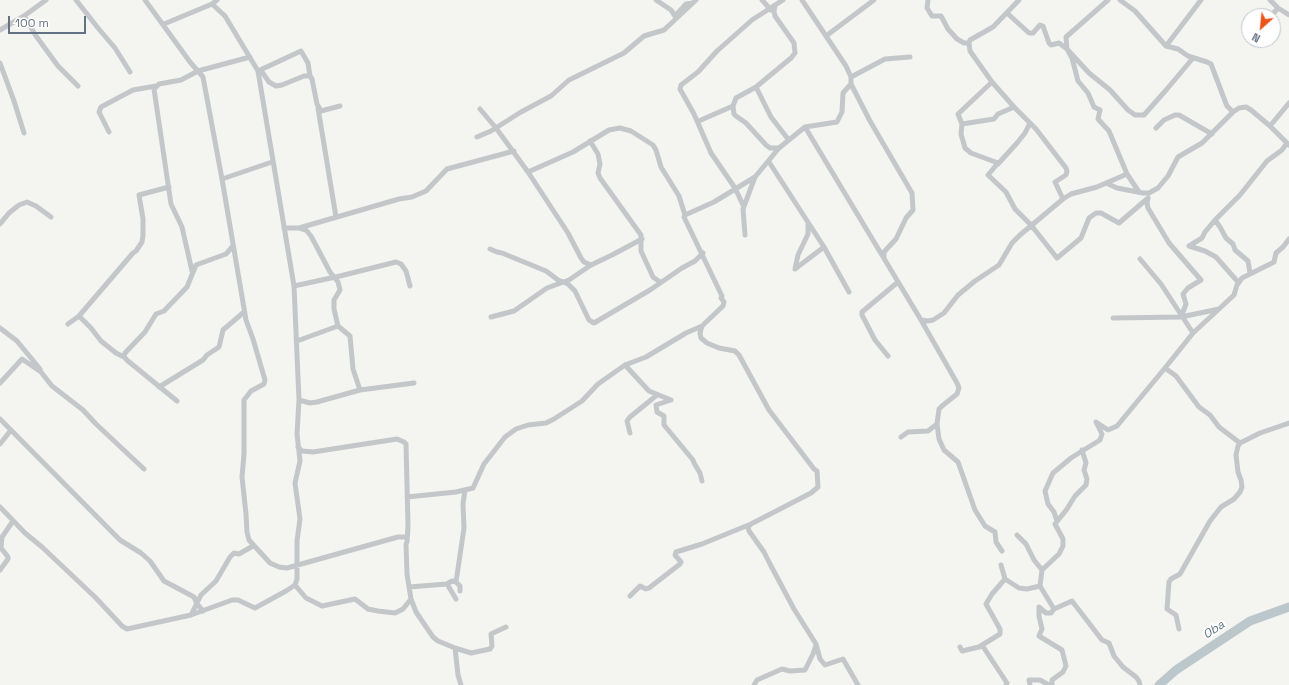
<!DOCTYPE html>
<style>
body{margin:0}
#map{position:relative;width:1289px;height:685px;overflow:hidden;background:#f4f4f0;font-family:"Space Grotesk",sans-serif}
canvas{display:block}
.north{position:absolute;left:1241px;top:8px;width:40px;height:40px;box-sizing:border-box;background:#fff;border:1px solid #c0c7cd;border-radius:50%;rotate:207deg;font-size:11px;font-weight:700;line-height:16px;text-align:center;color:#627283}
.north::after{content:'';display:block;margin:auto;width:14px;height:18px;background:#ec5319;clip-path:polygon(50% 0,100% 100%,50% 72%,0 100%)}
.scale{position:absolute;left:8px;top:16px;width:78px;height:18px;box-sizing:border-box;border:2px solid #627283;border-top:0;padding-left:5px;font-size:12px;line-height:14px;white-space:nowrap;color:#627283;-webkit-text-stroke:3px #fff;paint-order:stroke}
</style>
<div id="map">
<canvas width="1289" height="685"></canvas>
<div class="north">N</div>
<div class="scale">100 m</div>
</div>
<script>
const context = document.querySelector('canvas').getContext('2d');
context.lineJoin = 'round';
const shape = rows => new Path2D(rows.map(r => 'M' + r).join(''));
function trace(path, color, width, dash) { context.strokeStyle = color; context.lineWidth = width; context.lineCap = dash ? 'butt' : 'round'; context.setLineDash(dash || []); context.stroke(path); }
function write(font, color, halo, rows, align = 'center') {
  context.font = font + ' "Space Grotesk",sans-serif'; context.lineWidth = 4; context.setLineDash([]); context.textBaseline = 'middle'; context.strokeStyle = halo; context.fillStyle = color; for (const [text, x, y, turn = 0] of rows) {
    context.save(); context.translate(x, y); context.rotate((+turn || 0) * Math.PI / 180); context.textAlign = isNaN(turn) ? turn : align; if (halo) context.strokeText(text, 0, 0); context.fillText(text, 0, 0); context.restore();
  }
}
const river = shape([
 [1159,685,1176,670,1250,621,1289,607]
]);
const street = shape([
 [76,0,98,28,115,48,130,72],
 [145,0,190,62,203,77,222,179,246,320,253,339,265,380,264,384,251,391,244,400,244,454,242,477,246,514,247,532,249,540,270,563,279,567,287,568,398,537,407,537],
 [656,0,671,10,675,16,686,4,693,3],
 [762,0,771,10],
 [802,0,846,66,851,77,851,84,843,93,842,112,837,122,805,127,921,320,957,383,959,388,957,394,942,406,939,409,937,424,939,439,944,450,958,462,975,510,985,526,995,532,996,542,1002,551],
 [928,0,927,8,932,16,941,16,948,29,957,39,964,43,969,43],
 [1019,0,993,27,970,40,969,43,970,51,992,82,1014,107,998,114,994,119,962,124,961,134,965,148,971,153,998,163,988,175,1006,192,1015,209,1031,225,1057,258,1081,238,1089,218,1096,213,1101,213,1119,223,1148,198],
 [1108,0,1066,37,1067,49,1089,73,1110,90,1128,110,1135,115,1144,115,1167,89,1193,58],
 [1120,0,1135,11,1166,46,1178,49,1188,56,1207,62,1211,64,1225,101,1227,106,1233,112],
 [1270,0,1278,8],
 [775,5,774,11,775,16,794,43,795,53,791,58,756,87,736,98,733,106,734,114,736,116,746,123,766,145,770,148,779,148],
 [1007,13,1029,33,1033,33,1040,25,1043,26,1049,43,1051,45,1059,43,1067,49,1072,58,1078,81,1088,93,1094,107,1100,110,1098,119,1109,131,1127,174,1139,192],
 [24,16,36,36,58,66,78,86],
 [1271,16,1278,8,1289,15],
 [164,24,212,4,217,0],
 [0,30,24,16,46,0],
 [826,36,874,0],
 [1166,46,1201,0],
 [0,63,14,101,24,133],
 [258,71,262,72,269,82,276,86,282,85,304,76,310,76,312,79,317,104,321,111,340,106],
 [258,71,301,51,308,63,310,76],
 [851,77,885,59,910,57],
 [851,84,870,121,912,193,913,210,906,218,896,239,884,252,884,258],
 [756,87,771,117,788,139],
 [1014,107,1036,129,1066,168,1067,171,1066,175,1055,182,1063,199],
 [318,108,336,217],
 [480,109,496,128,528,172,568,233,581,258,584,262,591,265],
 [701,120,733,106],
 [962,124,958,114,992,82],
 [1270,126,1289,103],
 [1156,128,1164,120,1175,115,1179,115,1212,134],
 [109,132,99,112,101,107,133,90,156,86],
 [477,137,491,131,521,112,551,96,569,80,624,53,644,36,664,30,696,0],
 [590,141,598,154,600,164,598,173,600,178,641,235,641,251,653,277,660,282],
 [769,162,824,247,849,292],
 [998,164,1017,143,1025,133,1030,123],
 [528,172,573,152,609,130,620,128,631,131,653,145,656,150,661,167,679,196,685,215],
 [222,179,272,162],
 [1106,183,1117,188,1143,193,1149,193,1158,188,1168,176,1178,157,1202,143,1233,112,1239,108,1246,107,1251,110,1270,126,1289,145],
 [1148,198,1147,203,1148,208,1169,243,1201,280,1188,288,1183,294,1186,304,1181,317],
 [743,205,735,188,711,153,694,114,680,89,681,85,698,72,717,51,752,20,783,0],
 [1215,220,1205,232,1202,238,1189,246,1205,251,1216,257,1238,282],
 [0,224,9,213,19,205,27,202,36,206,51,217],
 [808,224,808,234,798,255,795,269,824,247],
 [284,228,299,228,306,230,311,236,330,272,338,282,340,290,334,300,334,309,338,326,350,336,353,369,360,390],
 [299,228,399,199,412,197,426,191,447,169,514,151],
 [745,235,743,209,755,177],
 [490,249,497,252,502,253,546,271,558,280,568,284,575,291,589,320,594,323,650,290,682,268,695,261,703,253],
 [1140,259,1161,284,1193,333],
 [192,271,182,227,171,204,154,89,159,84,181,80,198,71,250,57],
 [1250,273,1248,261,1235,250,1233,244,1226,238,1220,227,1215,220,1240,195,1267,161,1282,150,1287,143],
 [294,286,340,276,396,262,401,264,406,271,410,286],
 [79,316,91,328,101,341,116,353,124,357],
 [491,317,514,311,547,288,569,280,591,265,612,255,642,239],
 [1113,318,1181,317,1219,309,1234,295,1237,285,1242,278,1274,262,1276,253,1283,247,1289,239],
 [921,320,928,321,933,320,944,313,958,295,975,281,999,265,1012,243,1020,235,1063,199,1071,194,1097,187,1127,174],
 [68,324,79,316,133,253,136,251,142,242,143,235,143,219,139,195,169,187],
 [0,328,17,341,40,369],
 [297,341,338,326],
 [888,356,875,340,862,315,862,312,898,282],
 [625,365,649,391,671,400,656,405,657,412,664,416,664,425,693,460,694,463,700,473,702,481],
 [0,383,22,359,41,372,52,386,83,410,96,424,144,469],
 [159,387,203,360,207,355,219,347,223,330,244,312],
 [299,400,310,403,317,402,360,390,414,383],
 [177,401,128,361,124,357,125,353,145,332,156,314,164,311,187,287,196,265,226,254,233,246],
 [0,419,120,540,141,553,150,561,164,581,194,597,197,604,203,611],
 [630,433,627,421,630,417,657,395],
 [901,437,908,432,928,431,937,424],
 [1240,443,1260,433,1289,423],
 [0,444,11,430],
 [298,447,302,451,313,452,397,439,404,442,406,444,408,526,407,542,406,544,407,574,411,599,416,612,433,637,438,641,455,648,458,675,461,685],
 [407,497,456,492,473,488,484,464,505,437,516,429,528,425,546,423,554,419,582,401,598,384,625,365,646,357,686,333,702,326,723,306,724,302,721,298,722,296,684,217,685,215,714,202,755,177,779,148,805,127],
 [0,507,25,533,42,547,96,598,122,626,127,629,191,615,232,600,238,600,255,608,286,591,295,585,297,579,297,541,300,519,295,483,300,461,297,434,299,400,294,286,258,71,225,16,212,4],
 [1057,521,1054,512,1048,504,1045,491,1053,473,1071,458,1100,440,1102,434,1096,422,1108,430,1117,426,1165,368],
 [751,524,748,527,749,531,764,552,770,564,794,609,816,644,820,659,825,665,843,659,858,685],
 [1017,535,1026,544,1034,560,1042,570,1040,586,1054,609],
 [1001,565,1005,579,1019,588,1027,589,1040,586],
 [0,570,8,559,8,557,1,548,2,537,13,521],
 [1042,570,1059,554,1063,546,1063,539,1055,524,1067,509,1075,496,1086,485,1087,479,1084,470,1086,463,1082,450],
 [447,584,456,599],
 [295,585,306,598,322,606,355,599,368,609,378,611,395,613,403,609,411,599],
 [409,587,447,584,452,581,456,582],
 [460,591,460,586,456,582,464,528,463,504,465,490],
 [630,596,640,586,646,589,649,588,680,564,681,562,675,555,676,552,702,544,751,524,811,493,818,487,817,471,814,469,769,410,739,355,735,351,719,348,707,343,701,338,700,333,702,326],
 [191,615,201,595,216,581,230,557,234,553,239,554,253,546],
 [1179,629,1176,615,1167,609,1169,582,1171,579,1180,574,1210,521,1221,507,1234,499,1240,492,1242,487,1241,480,1238,472,1236,455,1238,446,1240,443,1219,427,1210,415,1199,407,1176,376,1165,368,1193,333,1219,309],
 [982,645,1007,683,1006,685],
 [960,647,962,651,979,647,1000,634,1000,629,986,604,992,594,1005,579],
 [455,648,471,653,490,649,492,646,491,634,506,627],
 [754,685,757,680,782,669,790,671,805,670,813,654,816,645],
 [1030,685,1029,680,1040,680,1049,685],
 [1052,685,1052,680,1063,672,1066,666,1062,650,1039,636,1042,629,1039,616,1039,607,1046,613,1051,613,1054,609,1072,601,1102,640,1109,643,1114,656,1123,667,1136,677,1139,681,1140,685]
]);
const waterNames = [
 ["Oba",1214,630,-33]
];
trace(river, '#bcc7cc', 9);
trace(street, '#c4c7ca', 5);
write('italic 12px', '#5d7580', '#fff', waterNames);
</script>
